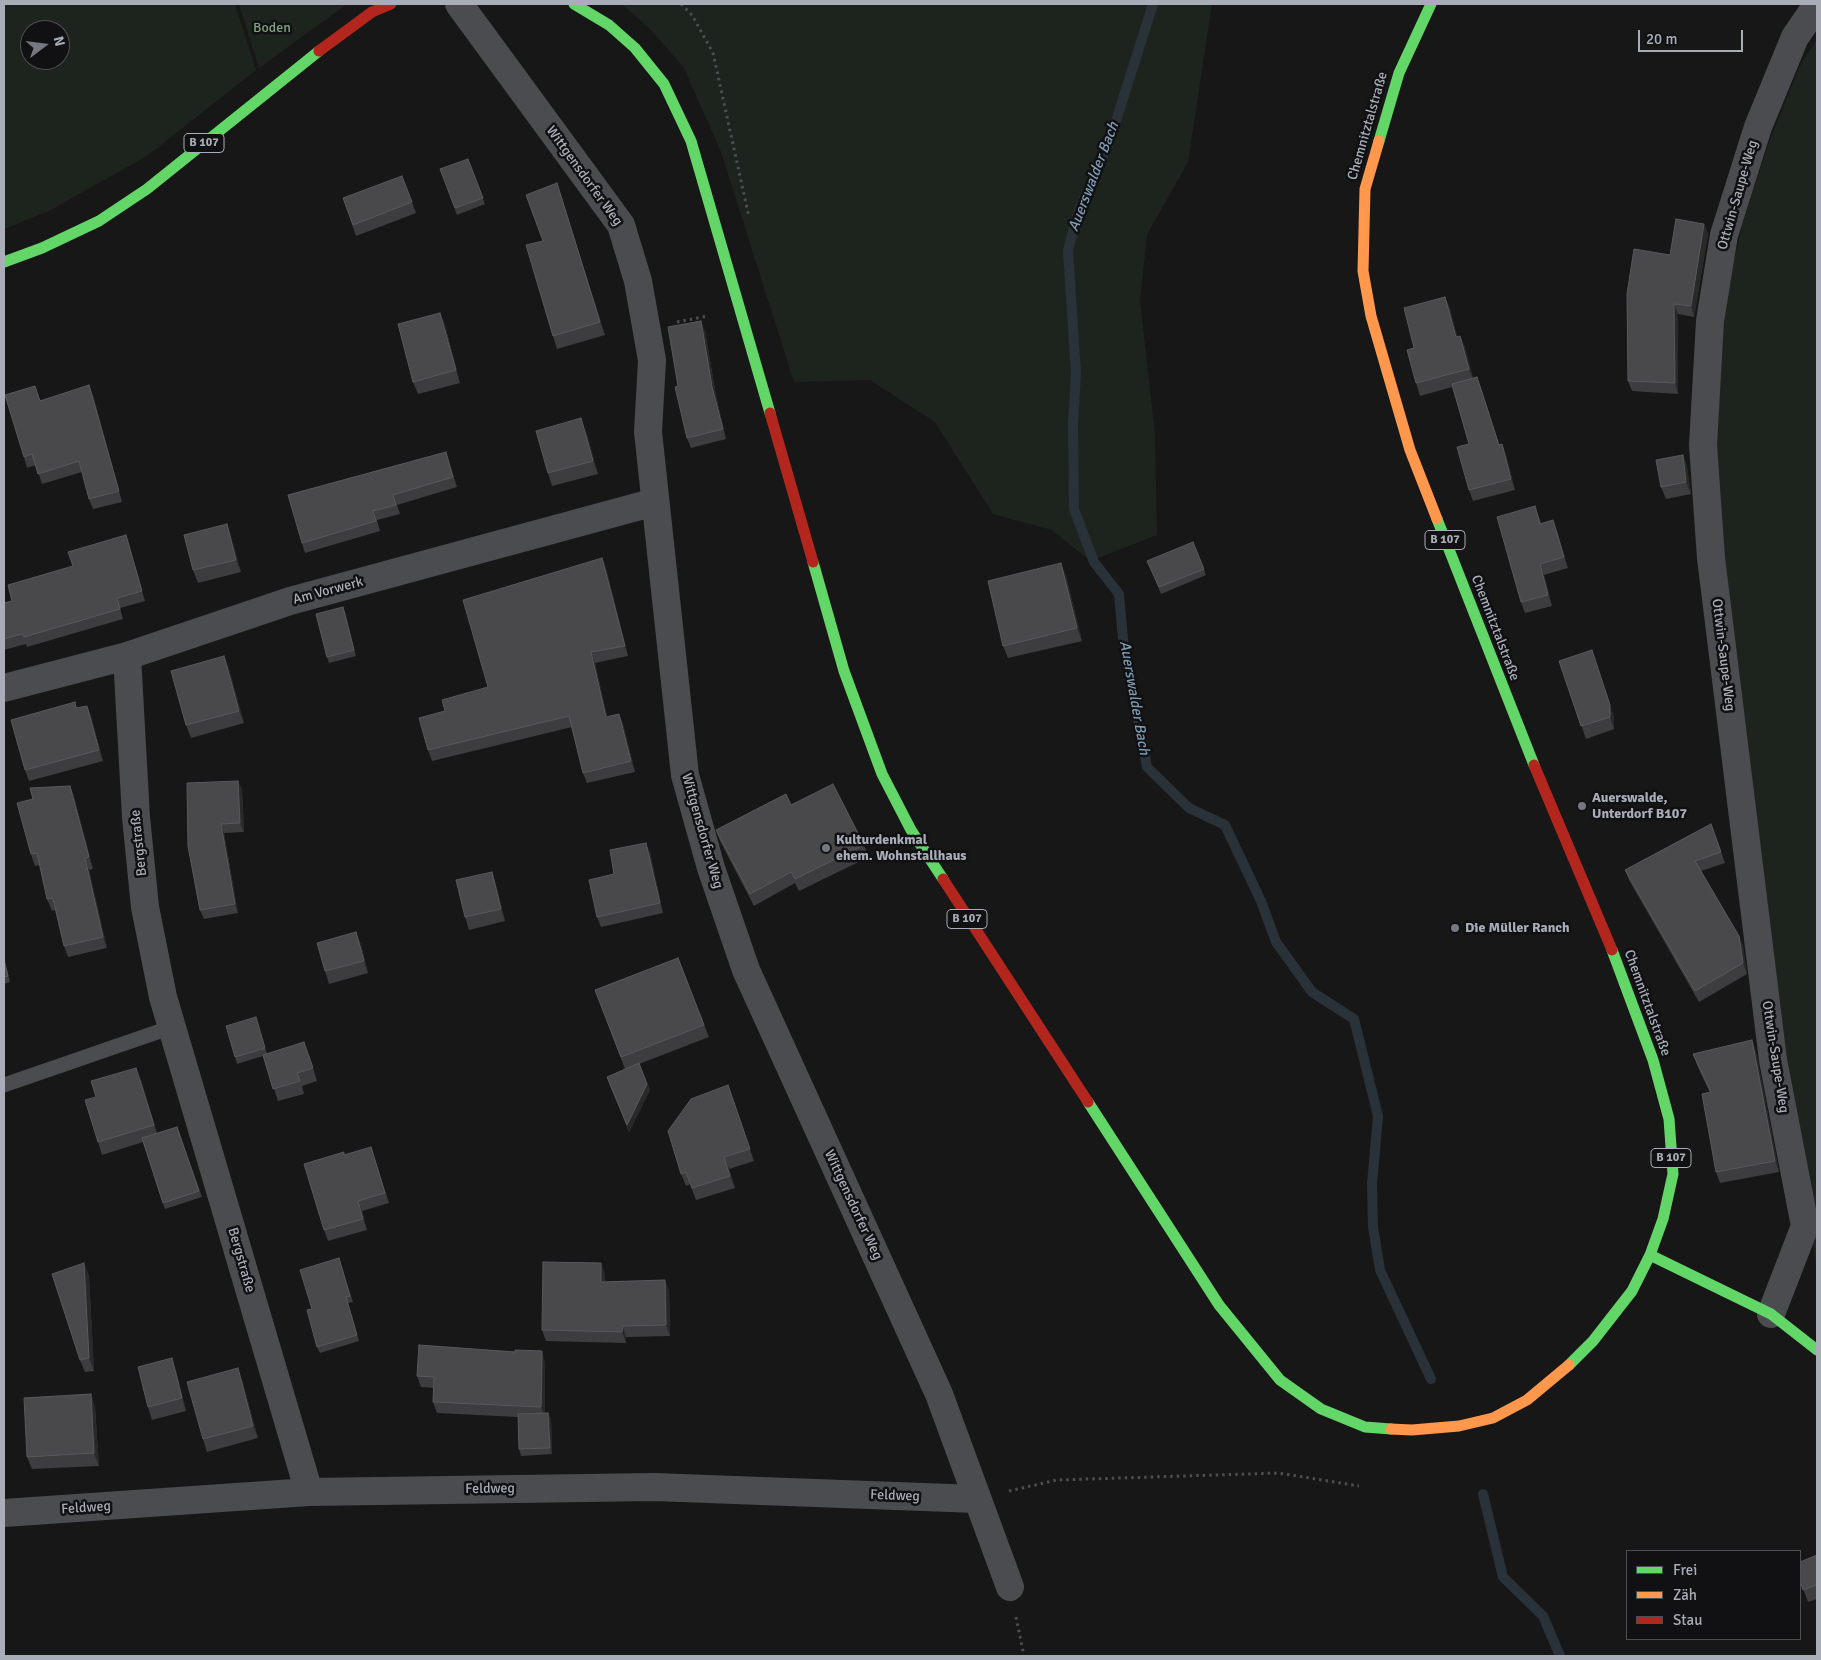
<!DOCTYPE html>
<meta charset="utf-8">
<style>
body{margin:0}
#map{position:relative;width:1821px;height:1660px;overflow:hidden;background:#171717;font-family:Signika,sans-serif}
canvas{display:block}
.frame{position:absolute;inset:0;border:5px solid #a8adb8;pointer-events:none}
.legend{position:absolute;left:1626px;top:1550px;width:175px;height:90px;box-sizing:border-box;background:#111113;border:1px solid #4d4f55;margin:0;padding:6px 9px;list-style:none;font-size:15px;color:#a8adb8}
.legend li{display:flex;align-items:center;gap:10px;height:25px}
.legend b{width:25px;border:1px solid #4d4f55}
.north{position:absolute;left:20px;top:20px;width:50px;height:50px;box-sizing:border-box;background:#111113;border:1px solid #4d4f55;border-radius:50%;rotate:75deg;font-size:14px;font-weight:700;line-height:20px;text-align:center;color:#a8adb8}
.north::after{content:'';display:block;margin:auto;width:18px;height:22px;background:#757880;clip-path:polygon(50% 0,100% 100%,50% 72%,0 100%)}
.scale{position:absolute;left:1638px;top:30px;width:105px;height:22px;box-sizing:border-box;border:2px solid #a8adb8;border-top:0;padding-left:6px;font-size:15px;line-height:18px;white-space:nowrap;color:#a8adb8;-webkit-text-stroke:4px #111113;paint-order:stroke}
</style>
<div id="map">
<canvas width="1821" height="1660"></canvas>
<div class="frame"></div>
<ul class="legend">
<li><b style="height:6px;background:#63d668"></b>Frei</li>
<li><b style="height:6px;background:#ff974d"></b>Zäh</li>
<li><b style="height:6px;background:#b3261e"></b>Stau</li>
</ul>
<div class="north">N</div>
<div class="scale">20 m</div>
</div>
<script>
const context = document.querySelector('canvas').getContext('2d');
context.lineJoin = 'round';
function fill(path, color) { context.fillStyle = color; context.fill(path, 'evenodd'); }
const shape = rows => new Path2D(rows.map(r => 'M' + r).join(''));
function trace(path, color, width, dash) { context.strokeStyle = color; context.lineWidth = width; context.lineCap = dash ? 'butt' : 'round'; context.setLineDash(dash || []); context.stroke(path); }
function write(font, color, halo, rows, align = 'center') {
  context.font = font + ' Signika,sans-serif'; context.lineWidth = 5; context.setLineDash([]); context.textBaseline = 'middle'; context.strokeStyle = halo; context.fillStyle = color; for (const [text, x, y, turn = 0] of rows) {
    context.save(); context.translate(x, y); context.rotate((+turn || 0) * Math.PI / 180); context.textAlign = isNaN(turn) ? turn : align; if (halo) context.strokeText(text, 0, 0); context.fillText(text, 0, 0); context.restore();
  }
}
const green = shape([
 [4,4,235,4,256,70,147,156,47,212,4,229],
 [30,30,60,30,60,60,30,60],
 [239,4,347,4,259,68],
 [622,4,1212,4,1188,162,1147,235,1140,301,1155,434,1157,535,1090,561,1052,530,993,514,935,422,870,380,794,382,721,152,684,68,651,30],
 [1817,39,1817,1272,1752,834,1715,493,1719,324,1743,222,1769,142,1800,66]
]);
const stream = shape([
 [1153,4,1109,143,1079,210,1068,250,1076,374,1073,424,1074,509,1094,562,1119,594,1123,639,1147,767,1189,808,1225,825,1261,901,1276,942,1312,992,1354,1019,1378,1116,1372,1184,1373,1227,1380,1270,1431,1379],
 [1483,1494,1503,1577,1543,1616,1560,1656]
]);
const path = shape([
 [681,4,692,15,713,53,749,217],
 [677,322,708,316],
 [1009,1491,1057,1480,1279,1473,1359,1486],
 [1016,1617,1024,1656]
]);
const lane = shape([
 [4,1085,172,1027]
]);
const street = shape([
 [459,4,621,225,638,281,652,360,648,432,685,775,711,868,746,970,939,1394,1010,1587],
 [127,656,136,817,145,907,163,997,309,1492],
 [4,688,127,656,290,601,655,502],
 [1771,1314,1805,1226,1773,1060,1711,558,1703,445,1710,321,1724,235,1758,127,1795,37,1817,5],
 [4,1513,309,1492,654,1487,977,1499]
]);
const fast = shape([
 [574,4,609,25,635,48,664,84,691,141,770,413],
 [1379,141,1399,73,1431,4],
 [4,262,42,248,99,221,147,189,319,51],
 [1437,519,1534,765],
 [813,562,844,671,882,774,911,830,943,879],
 [1088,1102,1219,1305,1280,1380,1321,1409,1365,1427,1391,1429],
 [1650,1255,1771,1314,1817,1350],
 [1569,1365,1593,1341,1632,1291,1650,1255,1663,1219,1673,1174,1669,1119,1653,1060,1612,950]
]);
const slow = shape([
 [1379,141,1365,189,1363,271,1371,316,1410,450,1437,519],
 [1391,1429,1412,1430,1459,1426,1493,1418,1527,1400,1569,1365]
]);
const jam = shape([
 [319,51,372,12,391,4],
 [770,413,813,562],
 [1534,765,1612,950],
 [943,879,1088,1102]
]);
const wall = shape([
 [468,159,485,204,457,215,440,169],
 [557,183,605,335,557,349,553,336,543,241],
 [343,198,412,202,416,213,356,236],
 [1704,224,1708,234,1694,317,1678,314,1678,394,1632,391,1628,381,1670,255],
 [1445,297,1450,309,1457,337,1460,336,1465,348,1473,378,1481,388,1499,445,1502,444,1506,455,1515,490,1473,501,1469,490,1469,444,1452,387,1420,396,1416,383,1414,348],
 [440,313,445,325,460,383,418,394,413,382],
 [705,331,716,396,726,439,691,448,687,438,678,386],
 [93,395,122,502,93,509,89,499,82,472,42,484,36,465,27,468,24,457,40,400],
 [586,431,598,474,552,486,548,473],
 [1683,455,1687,467,1691,494,1666,499,1661,487],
 [449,462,457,487,397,505,400,514,377,520,380,531,305,553,302,543],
 [1535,506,1541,523,1557,531,1568,568,1544,575,1552,606,1525,613,1521,602],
 [227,524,231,537,241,572,198,583,193,570],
 [126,535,145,601,120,608,123,619,27,647,26,644,4,650,4,603,12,601],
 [1193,542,1206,575,1161,594,1150,567],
 [602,558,606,568,628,656,595,663,607,717,619,714,623,724,635,772,587,783,583,773,572,727,432,761,428,750,445,711,488,687],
 [1066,576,1082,641,1008,658,1003,646],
 [343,607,356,656,329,663,327,657],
 [224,656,229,669,244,723,191,738,186,725],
 [1559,661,1596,663,1614,718,1614,729,1586,739],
 [75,702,77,708,87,706,91,716,103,761,29,781,25,770],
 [238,781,242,790,244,832,224,833,238,913,204,919,200,910,188,846],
 [70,786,74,797,93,869,89,870,107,948,68,957,64,946,55,910,52,911,47,899,40,865,35,866,31,854,33,799],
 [791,805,864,845,869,857,799,891,795,883,754,906,720,841,716,830],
 [1711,824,1725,863,1701,871,1739,936,1743,946,1747,974,1699,1002,1629,880,1625,870],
 [650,852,663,913,601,927,597,917,614,874],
 [492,872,496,885,505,921,469,930,465,917],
 [356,932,361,945,368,973,329,984,325,971],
 [4,958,10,982,4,984],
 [678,958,709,1037,639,1064,650,1090,629,1132,609,1083,625,1069,595,990],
 [256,1017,267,1054,309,1055,317,1081,302,1086,304,1094,278,1101,263,1056,237,1064,235,1057],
 [1752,1040,1756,1052,1779,1172,1720,1183,1716,1172,1710,1093,1697,1065,1693,1054],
 [141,1080,157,1133,177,1127,202,1197,165,1209,143,1142,102,1155,98,1142,96,1097],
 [728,1085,754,1161,729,1169,735,1188,696,1200,690,1184,686,1186,681,1174],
 [371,1147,389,1203,362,1211,367,1230,328,1241,324,1230,345,1155],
 [84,1263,89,1276,94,1371,85,1372,80,1360],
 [341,1265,353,1302,348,1303,359,1341,320,1353,317,1347,312,1309],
 [605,1274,605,1282,665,1280,669,1291,670,1336,626,1337,626,1343,546,1341,542,1330],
 [545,1362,545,1413,548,1413,551,1419,552,1454,521,1456,519,1449,518,1417,437,1413,433,1402,434,1388,421,1387,417,1376],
 [176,1371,186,1411,152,1420,148,1407],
 [242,1380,258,1438,207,1452,203,1439],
 [95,1407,99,1466,32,1469,27,1457],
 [1817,1555,1817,1599,1808,1602,1800,1580]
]);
const shadedWall = shape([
 [557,183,561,196,605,335,600,322],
 [1704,224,1708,234,1694,317,1691,306],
 [1445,297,1450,309,1461,349,1456,337],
 [1674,304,1678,314,1678,394,1675,383],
 [440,313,445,325,460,383,456,370],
 [701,321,705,331,716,396,726,439,723,429,712,387],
 [1460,336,1465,348,1474,382,1469,369],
 [89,385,93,395,122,502,119,491],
 [581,418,586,431,598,474,593,461],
 [1502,444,1506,455,1515,490,1511,479],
 [1683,455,1687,467,1691,494,1686,482],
 [1553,520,1557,531,1568,568,1564,557],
 [227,524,231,537,241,572,236,560],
 [602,558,606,568,628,656,625,646],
 [1061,563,1066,576,1082,641,1077,628],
 [1540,564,1544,575,1552,606,1548,595],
 [343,607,346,614,356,656,354,650],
 [591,652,595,663,610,728,606,717],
 [224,656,229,669,244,723,239,711],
 [1596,663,1614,718,1614,729,1610,717],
 [87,706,91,716,103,761,99,750],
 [619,714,623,724,635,772,631,761],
 [238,781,242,790,244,832,240,823],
 [70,786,74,797,93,869,89,857],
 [221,824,224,833,238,913,235,904],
 [646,843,650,852,663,913,660,903],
 [85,858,89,870,107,948,103,937],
 [492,872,496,885,505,921,501,909],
 [356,932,361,945,368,973,364,961],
 [1739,936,1743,946,1747,974,1743,963],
 [1752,1040,1756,1052,1779,1172,1775,1161],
 [136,1068,141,1080,158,1138,154,1125],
 [647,1084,650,1090,629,1132,627,1125],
 [724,1157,729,1169,735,1188,730,1176],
 [358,1201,362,1211,367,1230,363,1219],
 [84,1263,89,1276,94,1371,89,1358],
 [601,1263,605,1274,605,1293,601,1282],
 [665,1280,669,1291,670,1336,666,1325],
 [623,1326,626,1337,626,1343,622,1332],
 [542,1351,545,1362,545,1418,541,1407],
 [172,1358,176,1371,186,1411,182,1398],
 [238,1368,242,1380,258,1438,253,1426],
 [91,1394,95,1407,99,1466,94,1453],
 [548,1413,551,1419,552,1454,550,1448]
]);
const building = shape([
 [468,159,483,198,455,208,440,169,468,159],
 [402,176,412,202,353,225,343,198,402,176],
 [557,183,600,322,553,336,526,245,543,241,526,195,557,183],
 [1676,219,1704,224,1691,306,1674,304,1675,383,1628,381,1627,294,1634,249,1670,255,1676,219],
 [1445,297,1456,337,1460,336,1469,369,1416,383,1407,350,1414,348,1404,308,1445,297],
 [440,313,456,370,413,382,398,324,440,313],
 [701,321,712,387,723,429,687,438,675,387,678,386,668,327,701,321],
 [1477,377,1499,445,1502,444,1511,479,1469,490,1457,447,1469,444,1452,384,1477,377],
 [89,385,119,491,89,499,79,461,38,474,32,454,24,457,5,395,35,386,40,401,89,385],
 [581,418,593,461,548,473,536,431,581,418],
 [446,452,453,477,393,495,396,505,373,511,376,521,302,543,288,495,446,452],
 [1683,455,1686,482,1661,487,1656,460,1683,455],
 [1535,506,1540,524,1553,520,1564,557,1540,564,1548,595,1521,602,1497,517,1535,506],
 [227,524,236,560,193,570,184,535,227,524],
 [126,535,142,591,117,598,120,609,24,637,22,634,4,639,4,603,12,601,8,585,73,566,68,552,126,535],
 [1193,542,1204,569,1159,587,1147,561,1193,542],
 [602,558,625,646,591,652,606,717,619,714,631,761,583,773,569,716,428,750,419,718,445,711,442,700,488,687,463,600,602,558],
 [1061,563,1077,628,1003,646,988,581,1061,563],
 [343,607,354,650,327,657,316,614,343,607],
 [1592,650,1610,705,1610,717,1581,726,1559,661,1592,650],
 [224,656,239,711,186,725,171,671,224,656],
 [75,702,76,708,87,706,99,750,25,770,11,720,75,702],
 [238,781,240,823,221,824,235,904,200,910,188,846,187,783,238,781],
 [833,784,864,845,795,879,791,872,750,894,716,830,786,794,791,805,833,784],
 [70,786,89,857,85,858,103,937,64,946,53,898,47,899,37,853,31,854,17,803,33,799,30,788,70,786],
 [1711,824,1721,852,1695,861,1739,936,1743,963,1695,991,1625,870,1711,824],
 [646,843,660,903,597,917,589,880,614,874,610,850,646,843],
 [492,872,501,909,465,917,456,880,492,872],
 [356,932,364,961,325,971,317,943,356,932],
 [678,958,704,1025,621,1057,595,990,678,958],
 [4,960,8,976,4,977,4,960],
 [256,1017,265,1048,235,1057,226,1026,256,1017],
 [1752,1040,1775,1161,1716,1172,1702,1094,1711,1092,1693,1054,1752,1040],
 [304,1042,313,1068,297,1073,300,1081,273,1089,263,1055,304,1042],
 [639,1063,647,1084,627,1125,607,1077,639,1063],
 [136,1068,154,1125,98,1142,85,1100,96,1097,91,1081,136,1068],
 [728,1085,750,1149,724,1157,730,1176,692,1188,686,1172,681,1174,668,1131,691,1099,728,1085],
 [177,1127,199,1191,163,1203,142,1138,177,1127],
 [371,1147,385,1193,358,1201,363,1219,324,1230,304,1164,344,1152,344,1155,371,1147],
 [339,1258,350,1296,346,1297,357,1335,317,1347,307,1310,312,1309,300,1270,339,1258],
 [543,1262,601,1263,601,1282,665,1280,666,1325,623,1326,622,1332,542,1330,543,1262],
 [84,1263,89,1358,80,1360,52,1274,84,1263],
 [419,1345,515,1352,515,1350,542,1351,541,1407,433,1402,434,1377,417,1376,419,1345],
 [172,1358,182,1398,148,1407,138,1367,172,1358],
 [238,1368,253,1426,203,1439,187,1382,238,1368],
 [91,1394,94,1453,27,1457,24,1398,91,1394],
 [548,1413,550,1448,519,1449,518,1414,548,1413],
 [1817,1555,1817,1585,1803,1590,1800,1580,1800,1562,1817,1555]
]);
const markers = [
 [1582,806,5,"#757880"],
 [826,848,5,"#757880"],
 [1455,928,5,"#757880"]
];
const shields = [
 [204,143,40],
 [1445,540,40],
 [967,919,40],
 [1671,1158,40]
];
const shieldNames = [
 ["B 107",204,143],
 ["B 107",1445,540],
 ["B 107",967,919],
 ["B 107",1671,1158]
];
const parkNames = [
 ["Boden",272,28]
];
const streetNames = [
 ["Chemnitztalstraße",1368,126,-74],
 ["Wittgensdorfer Weg",584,176,54],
 ["Ottwin-Saupe-Weg",1738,195,-74],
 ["Am Vorwerk",328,591,-15],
 ["Chemnitztalstraße",1495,628,69],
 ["Ottwin-Saupe-Weg",1723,655,83],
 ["Wittgensdorfer Weg",702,831,74],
 ["Bergstraße",139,843,-96],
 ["Chemnitztalstraße",1647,1003,70],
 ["Ottwin-Saupe-Weg",1775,1057,81],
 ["Wittgensdorfer Weg",853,1205,65],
 ["Bergstraße",241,1260,74],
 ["Feldweg",490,1489,-1],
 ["Feldweg",895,1496,2],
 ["Feldweg",86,1508,-4]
];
const poiNames = [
 ["Auerswalde,",1592,798],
 ["Unterdorf B107",1592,814],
 ["Kulturdenkmal",836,840],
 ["ehem. Wohnstallhaus",836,856],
 ["Die Müller Ranch",1465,928]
];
const waterNames = [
 ["Auerswalder Bach",1094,177,-69],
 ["Auerswalder Bach",1134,698,80]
];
fill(green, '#1d241e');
trace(stream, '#2a3239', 10);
trace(path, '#4d4e52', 3, [2.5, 4]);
trace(lane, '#4b4c50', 15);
trace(street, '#4b4c50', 28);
trace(fast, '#63d668', 11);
trace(slow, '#ff974d', 11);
trace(jam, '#b3261e', 11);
fill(wall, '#3d3d3f');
fill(shadedWall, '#29292a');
fill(building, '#49494c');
trace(building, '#58595d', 1);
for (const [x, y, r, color] of markers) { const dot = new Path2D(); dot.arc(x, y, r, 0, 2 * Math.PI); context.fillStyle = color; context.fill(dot); trace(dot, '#111113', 2); }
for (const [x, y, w] of shields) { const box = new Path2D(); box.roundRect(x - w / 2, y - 9.5, w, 19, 4); context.fillStyle = '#111113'; context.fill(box); trace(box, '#a8adb8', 1); }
write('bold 12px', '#a8adb8', null, shieldNames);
write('14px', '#7fa381', '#111113', parkNames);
write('14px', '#a8adb8', '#111113', streetNames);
write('bold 14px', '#a8adb8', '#111113', poiNames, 'left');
write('italic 15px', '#7f9bb3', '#111113', waterNames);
</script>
